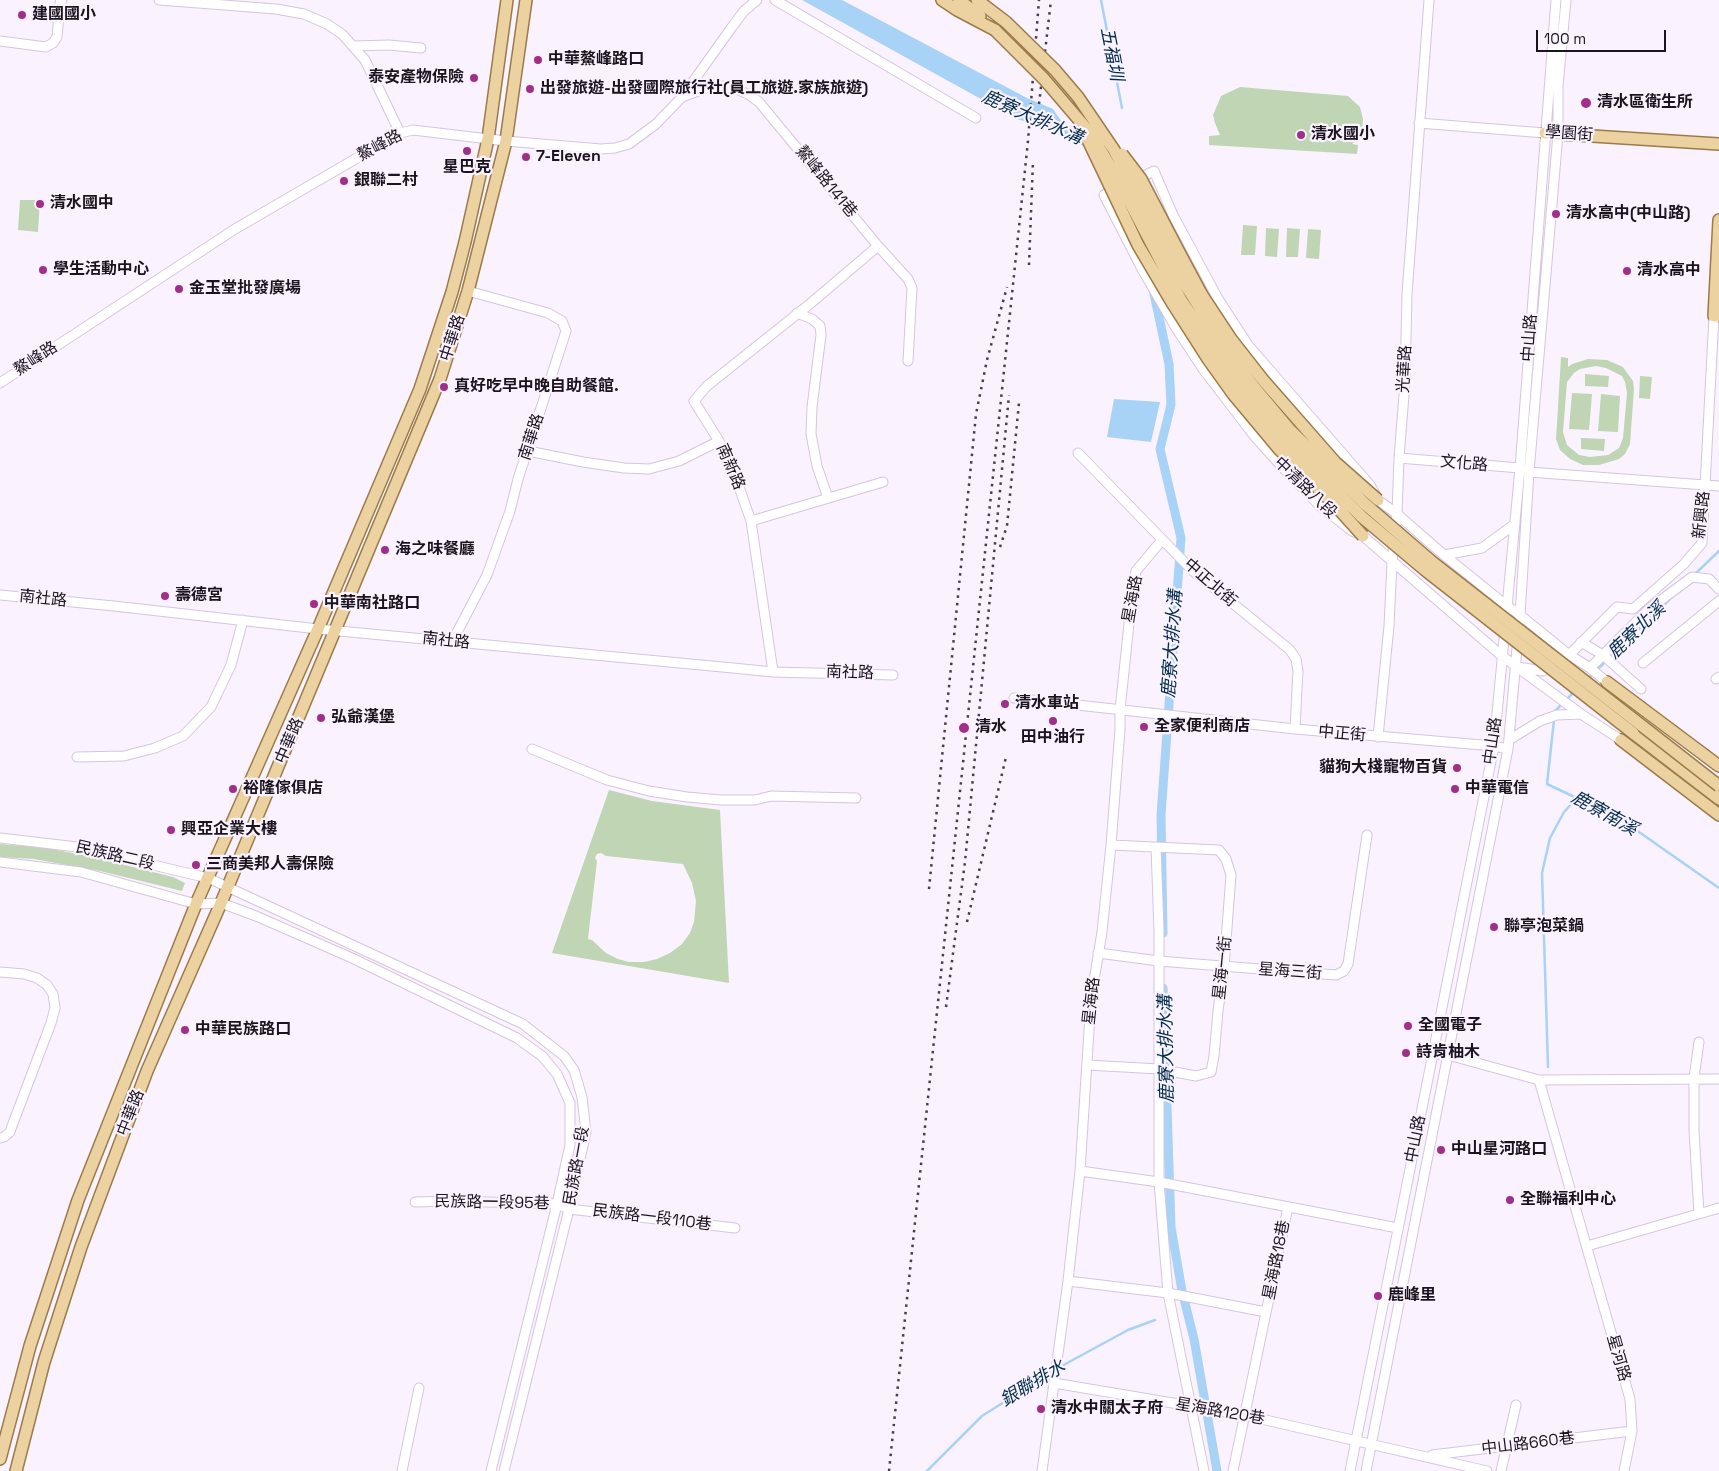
<!DOCTYPE html>
<meta charset="utf-8">
<style>
body{margin:0}
#map{position:relative;width:1719px;height:1471px;overflow:hidden;background:#faf3ff;font-family:"Space Grotesk",sans-serif}
canvas{display:block}
.scale{position:absolute;left:1536px;top:30px;width:130px;height:22px;box-sizing:border-box;border:2px solid #1b141e;border-top:0;padding-left:6px;font-size:15px;line-height:18px;white-space:nowrap;color:#1b141e;-webkit-text-stroke:4px #faf3ff;paint-order:stroke}
</style>
<div id="map">
<canvas width="1719" height="1471"></canvas>
<div class="scale">100 m</div>
</div>
<script>
const context = document.querySelector('canvas').getContext('2d');
context.lineJoin = 'round';
function fill(path, color) { context.fillStyle = color; context.fill(path, 'evenodd'); }
const shape = rows => new Path2D(rows.map(r => 'M' + r).join(''));
function trace(path, color, width, dash) { context.strokeStyle = color; context.lineWidth = width; context.lineCap = dash ? 'butt' : 'round'; context.setLineDash(dash || []); context.stroke(path); }
function write(font, color, halo, rows, align = 'center') {
  context.font = font + ' "Space Grotesk","Noto Sans TC",sans-serif'; context.lineWidth = 4.5; context.setLineDash([]); context.textBaseline = 'middle'; context.strokeStyle = halo; context.fillStyle = color; for (const [text, x, y, turn = 0] of rows) {
    context.save(); context.translate(x, y); context.rotate((+turn || 0) * Math.PI / 180); context.textAlign = isNaN(turn) ? turn : align; if (halo) context.strokeText(text, 0, 0); context.fillText(text, 0, 0); context.restore();
  }
}
const green = shape([
 [1240,87,1348,96,1360,107,1363,119,1362,133,1352,144,1358,145,1357,154,1209,145,1209,136,1220,135,1215,123,1213,115,1221,96],
 [20,200,40,200,38,232,18,230],
 [1243,225,1257,226,1255,255,1241,255],
 [1266,228,1279,229,1277,257,1265,256],
 [1287,228,1300,229,1298,257,1286,257],
 [1308,229,1321,230,1319,259,1306,258],
 [1561,357,1568,358,1568,367,1572,364,1588,359,1607,360,1623,367,1633,381,1634,389,1630,444,1625,454,1619,459,1599,465,1583,465,1570,459,1560,450,1556,439],
 [1596,366,1606,368,1622,376,1625,382,1627,393,1623,438,1619,448,1608,455,1590,457,1579,455,1567,445,1563,432,1567,382,1574,373,1580,369],
 [1585,374,1609,376,1608,387,1585,386],
 [1640,376,1652,377,1650,399,1639,398],
 [1572,393,1592,394,1589,430,1569,429],
 [1601,394,1620,396,1618,432,1598,431],
 [1581,438,1605,439,1604,451,1581,449],
 [609,790,652,801,720,810,729,983,552,953],
 [601,853,606,856,683,864,692,883,696,901,694,922,690,933,682,944,670,953,657,959,644,962,629,962,618,959,606,953,592,940,588,939,597,861,595,858,597,854],
 [0,844,47,848,97,858,173,877,185,883,182,891,100,871,34,859,0,857]
]);
const water = shape([
 [802,0,842,0,1027,98,1053,109,1071,135,1017,119],
 [1114,399,1160,402,1151,442,1107,437]
]);
const stream = shape([
 [1101,0,1122,108],
 [1694,575,1719,551],
 [1610,657,1672,597],
 [1587,680,1606,661],
 [1555,714,1555,711,1574,692],
 [1554,720,1547,784,1619,818,1719,888],
 [1548,1067,1542,873,1550,838,1564,812,1577,798],
 [1058,1368,1128,1330,1155,1320],
 [927,1471,982,1416,1053,1371]
]);
const canal = shape([
 [1061,131,1092,145],
 [1127,209,1142,239,1146,254],
 [1153,289,1169,364,1171,405,1160,449,1181,538,1161,815,1163,933],
 [1163,988,1171,1227,1182,1291,1194,1339,1217,1471]
]);
const minor = shape([
 [159,0,276,9,304,14,327,24,342,34,365,60,400,133],
 [775,0,976,118],
 [0,41,46,47,53,43,57,37,60,3,62,0],
 [354,46,389,45,421,48],
 [682,97,714,85,731,87,748,94,759,102,878,246,811,303,707,386,694,401,719,441,734,473,751,521,773,672],
 [1419,123,1545,133],
 [1135,180,1154,171,1173,215,1217,297,1248,345,1370,485,1376,496],
 [1116,189,1104,195,1142,269,1176,328,1203,369,1255,437,1285,470,1320,506,1352,531,1363,536,1502,656,1581,714,1621,740],
 [878,246,908,279,912,288,908,361],
 [797,313,812,319,820,326,821,335,812,407,811,434,817,466,828,498],
 [0,383,235,229,400,133,413,130,506,141,601,149,615,148,629,144,656,124,682,97,732,27,744,11,757,0],
 [528,451,583,462,624,468,649,469,679,461,719,441],
 [1078,453,1193,571,1290,650,1296,659,1298,671,1295,729],
 [1399,458,1520,468,1529,472,1719,486],
 [1378,500,1397,514,1444,555,1507,606,1520,615,1568,654,1590,668,1607,682],
 [751,521,883,482],
 [1444,555,1482,548,1515,524],
 [0,595,114,606,318,629,733,668,773,672,893,675],
 [452,642,487,575,510,511,518,479,566,331,562,321,548,313,468,291],
 [1581,642,1603,655,1641,689],
 [1643,663,1719,601],
 [1518,667,1543,671,1564,660,1617,607,1633,609,1684,564,1702,543,1714,316],
 [1590,668,1649,609,1692,577,1709,579,1719,589],
 [1716,679,1719,677],
 [1014,698,1295,729,1494,746,1508,749],
 [1378,737,1389,626,1392,562,1397,514,1399,458,1405,382,1407,294,1429,0],
 [1509,740,1540,721,1557,715,1581,714],
 [532,749,607,780,649,791,687,797,721,800,755,800,771,796,856,798],
 [77,757,124,756,155,748,183,736,211,707,231,665,243,620],
 [0,838,77,847,208,878,523,1024,564,1056,574,1070,582,1097,586,1132,569,1209,504,1471],
 [1156,847,1159,930,1159,1182,1168,1293,1204,1471],
 [0,862,81,872,196,904,221,903,256,916,352,958,517,1038,542,1056,557,1074,570,1103,570,1145,557,1204,491,1471],
 [1098,953,1159,961,1336,975,1344,971,1348,964,1367,835],
 [0,972,24,974,37,978,47,985,53,994,55,1008,51,1023,12,1126,10,1132,4,1137,0,1138],
 [1699,1042,1694,1078,1694,1131,1699,1214],
 [1433,1054,1448,1055,1539,1080,1719,1079],
 [1087,1065,1159,1069,1196,1076,1211,1072,1214,1056,1218,1011,1224,967,1231,875,1226,859,1219,850,1111,845],
 [1539,1080,1630,1399,1632,1431,1624,1471],
 [1080,1171,1159,1182,1398,1228],
 [415,1202,452,1201,557,1204,569,1209,735,1228],
 [1587,1246,1719,1208],
 [1068,1281,1168,1293,1266,1312],
 [1054,1383,1244,1415,1487,1471],
 [1432,1455,1632,1431],
 [402,1471,419,1388],
 [1042,1471,1068,1281,1080,1171,1091,999,1102,932,1111,845,1120,729,1120,710,1132,595,1136,571,1162,540],
 [1233,1471,1288,1207],
 [1350,1471,1494,746,1520,468,1556,0],
 [1366,1471,1508,749,1520,615,1529,472,1558,134,1558,86,1566,0],
 [1501,1471,1516,1405]
]);
const major = shape([
 [942,0,957,10,995,30],
 [959,0,980,16],
 [977,0,1006,22],
 [1545,133,1719,144],
 [1719,220,1714,316,1719,316],
 [1607,682,1719,766],
 [1633,733,1719,799],
 [1621,740,1719,815],
 [0,1459,30,1346,78,1200,196,904,318,629,420,389,452,292,465,242,488,139,507,0],
 [16,1471,44,1362,81,1247,147,1071,221,903,440,379,468,291,506,141,526,0]
]);
const rail = shape([
 [1039,104,1051,0],
 [1029,265,1033,161],
 [1000,547,1007,526,1019,403],
 [929,889,976,414,987,360,1007,287],
 [967,922,1006,757],
 [946,1007,965,862,1009,395],
 [889,1471,1028,141,1039,0]
]);
const majorBridge = shape([
 [1006,22,1055,70,1078,97,1114,150,1183,281,1223,345,1254,387,1290,430,1365,504,1431,561,1719,786],
 [995,30,1044,79,1091,134,1116,176,1181,300,1235,379,1281,436,1362,517,1425,570,1633,733],
 [1087,138,1138,245,1171,301,1208,359,1233,394,1279,449,1336,506,1363,536],
 [1122,154,1141,179,1180,254,1202,295,1231,339,1263,380,1335,462,1378,500]
]);
const markers = [
 [22,15,5,"#a12e89"],
 [538,60,5,"#a12e89"],
 [474,78,5,"#a12e89"],
 [530,89,5,"#a12e89"],
 [1586,103,6,"#a12e89"],
 [1301,135,5,"#a12e89"],
 [467,151,5,"#a12e89"],
 [526,157,5,"#a12e89"],
 [344,181,5,"#a12e89"],
 [40,204,5,"#a12e89"],
 [1556,214,5,"#a12e89"],
 [43,270,5,"#a12e89"],
 [1627,271,5,"#a12e89"],
 [179,289,5,"#a12e89"],
 [444,387,5,"#a12e89"],
 [385,550,5,"#a12e89"],
 [165,596,5,"#a12e89"],
 [314,604,5,"#a12e89"],
 [1005,704,5,"#a12e89"],
 [321,718,5,"#a12e89"],
 [1053,721,5,"#a12e89"],
 [1144,727,5,"#a12e89"],
 [964,728,6,"#a12e89"],
 [1457,768,5,"#a12e89"],
 [233,789,5,"#a12e89"],
 [1455,789,5,"#a12e89"],
 [171,830,5,"#a12e89"],
 [196,865,5,"#a12e89"],
 [1494,927,5,"#a12e89"],
 [1408,1026,5,"#a12e89"],
 [185,1030,5,"#a12e89"],
 [1406,1053,5,"#a12e89"],
 [1441,1150,5,"#a12e89"],
 [1510,1200,5,"#a12e89"],
 [1378,1296,5,"#a12e89"],
 [1041,1409,5,"#a12e89"]
];
const poiNames = [
 ["建國國小",32,15],
 ["中華鰲峰路口",548,60],
 ["泰安產物保險",464,78,"right"],
 ["出發旅遊-出發國際旅行社(員工旅遊.家族旅遊)",540,89],
 ["清水區衛生所",1597,103],
 ["清水國小",1311,135],
 ["7-Eleven",536,157],
 ["星巴克",467,168,"center"],
 ["銀聯二村",354,181],
 ["清水國中",50,204],
 ["清水高中(中山路)",1566,214],
 ["學生活動中心",53,270],
 ["清水高中",1637,271],
 ["金玉堂批發廣場",189,289],
 ["真好吃早中晚自助餐館.",454,387],
 ["海之味餐廳",395,550],
 ["壽德宮",175,596],
 ["中華南社路口",324,604],
 ["清水車站",1015,704],
 ["弘爺漢堡",331,718],
 ["全家便利商店",1154,727],
 ["清水",975,728],
 ["田中油行",1053,738,"center"],
 ["貓狗大棧寵物百貨",1447,768,"right"],
 ["裕隆傢俱店",243,789],
 ["中華電信",1465,789],
 ["興亞企業大樓",181,830],
 ["三商美邦人壽保險",206,865],
 ["聯亭泡菜鍋",1504,927],
 ["全國電子",1418,1026],
 ["中華民族路口",195,1030],
 ["詩肯柚木",1416,1053],
 ["中山星河路口",1451,1150],
 ["全聯福利中心",1520,1200],
 ["鹿峰里",1388,1296],
 ["清水中關太子府",1051,1409]
];
const streetNames = [
 ["學園街",1569,134,4],
 ["鰲峰路",380,146,-28],
 ["鰲峰路141巷",826,182,51],
 ["中華路",453,338,-72],
 ["中山路",1530,338,-86],
 ["鰲峰路",36,359,-33],
 ["光華路",1405,369,-87],
 ["南華路",532,437,-72],
 ["文化路",1464,464,5],
 ["南新路",730,467,67],
 ["中清路八段",1305,488,44],
 ["新興路",1702,515,-84],
 ["中正北街",1210,583,41],
 ["南社路",43,599,6],
 ["星海路",1133,599,-80],
 ["南社路",446,641,6],
 ["南社路",850,673,2],
 ["中正街",1342,734,5],
 ["中華路",290,741,-67],
 ["中山路",1493,741,-82],
 ["民族路二段",115,856,13],
 ["星海一街",1223,968,-84],
 ["星海三街",1290,972,4],
 ["星海路",1092,1001,-84],
 ["中華路",131,1113,-69],
 ["中山路",1416,1139,-79],
 ["民族路一段",577,1166,-80],
 ["民族路一段95巷",492,1203,1],
 ["民族路一段110巷",652,1218,7],
 ["星海路18巷",1277,1260,-79],
 ["星河路",1618,1358,74],
 ["星海路120巷",1220,1412,10],
 ["中山路660巷",1528,1444,-7]
];
const waterNames = [
 ["五福圳",1111,54,79],
 ["鹿寮大排水溝",1032,118,24],
 ["鹿寮北溪",1637,631,-44],
 ["鹿寮大排水溝",1173,644,-86],
 ["鹿寮南溪",1604,814,29],
 ["鹿寮大排水溝",1167,1049,-91],
 ["銀聯排水",1033,1384,-31]
];
fill(green, '#c0d5b3');
fill(water, '#a8d2f6');
trace(stream, '#a8d2f6', 2.5);
trace(canal, '#a8d2f6', 9);
trace(minor, '#d6c4e0', 11);
trace(major, '#9b7b4a', 14);
trace(minor, '#fff', 9);
trace(major, '#ecd1a1', 11);
trace(rail, '#453e49', 2.5, [2.5, 5]);
trace(majorBridge, '#9b7b4a', 14, []);
trace(majorBridge, '#ecd1a1', 11);
for (const [x, y, r, color] of markers) { const dot = new Path2D(); dot.arc(x, y, r, 0, 2 * Math.PI); context.fillStyle = color; context.fill(dot); trace(dot, '#faf3ff', 2); }
write('bold 16px', '#1b141e', '#faf3ff', poiNames, 'left');
write('16px', '#1b141e', '#faf3ff', streetNames);
write('italic 18px', '#032e4b', '#faf3ff', waterNames);
</script>
